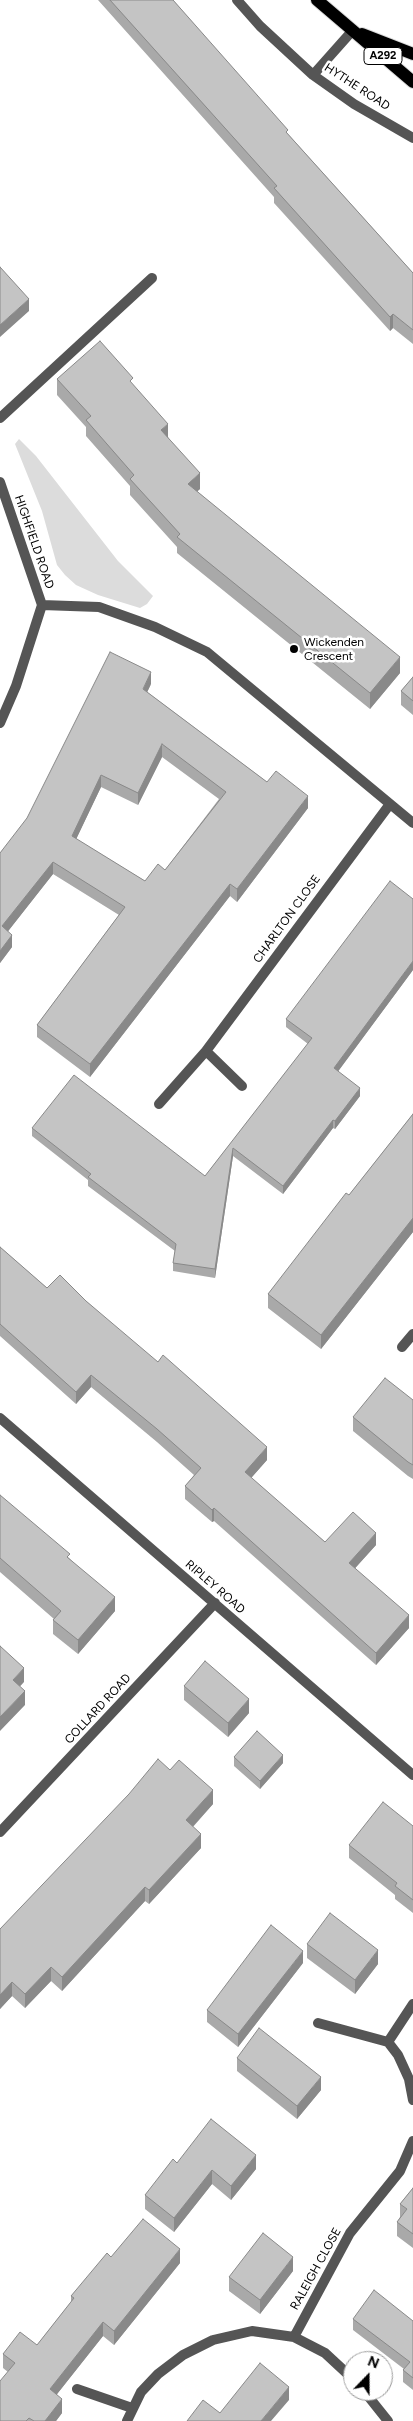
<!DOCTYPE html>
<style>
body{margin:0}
#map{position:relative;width:413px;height:2421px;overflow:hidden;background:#fff;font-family:Figtree,sans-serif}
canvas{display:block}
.north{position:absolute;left:343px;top:2351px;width:50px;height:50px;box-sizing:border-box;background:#fff;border:1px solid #999;border-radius:50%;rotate:22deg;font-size:14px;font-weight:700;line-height:20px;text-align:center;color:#000}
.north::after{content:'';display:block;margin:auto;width:18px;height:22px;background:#000;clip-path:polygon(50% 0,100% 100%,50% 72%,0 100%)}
</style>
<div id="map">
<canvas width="413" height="2421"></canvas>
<div class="north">N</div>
</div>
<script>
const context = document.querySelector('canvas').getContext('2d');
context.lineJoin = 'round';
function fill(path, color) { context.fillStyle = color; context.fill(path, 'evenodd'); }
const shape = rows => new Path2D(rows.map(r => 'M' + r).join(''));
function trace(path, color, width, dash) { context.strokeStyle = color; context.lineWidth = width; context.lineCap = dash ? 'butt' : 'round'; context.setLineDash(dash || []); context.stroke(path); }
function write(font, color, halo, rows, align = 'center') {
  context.font = font + ' Figtree,sans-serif'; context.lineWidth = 5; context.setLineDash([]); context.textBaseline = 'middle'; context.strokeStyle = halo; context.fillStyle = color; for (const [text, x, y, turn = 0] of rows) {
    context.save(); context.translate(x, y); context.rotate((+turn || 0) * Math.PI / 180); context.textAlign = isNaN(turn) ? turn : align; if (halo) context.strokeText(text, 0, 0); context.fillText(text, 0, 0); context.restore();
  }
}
const green = shape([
 [19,439,36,456,118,561,153,596,147,604,140,608,98,595,76,585,65,575,57,565,42,511,15,444]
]);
const service = shape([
 [0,418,152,278]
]);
const minor = shape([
 [237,0,260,26,313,75,354,104,413,138],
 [313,75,353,30],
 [0,482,42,605,16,686,0,723],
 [42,605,99,607,155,627,207,652,413,823],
 [206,1051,242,1086],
 [159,1104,206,1051,390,804],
 [402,1347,413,1334],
 [0,1418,413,1775],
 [0,1832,215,1603],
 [318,2023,388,2042,398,2055,409,2079,413,2100],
 [388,2042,413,2004],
 [294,2337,350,2233,400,2171,413,2141],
 [77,2389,132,2408],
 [364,2391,388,2421],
 [127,2421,141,2392,158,2374,183,2355,213,2340,252,2331,294,2337,325,2353,353,2379]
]);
const primary = shape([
 [317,0,413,82],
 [362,34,413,54]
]);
const wall = shape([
 [98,0,173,0,288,134,413,273,413,344,393,328,390,331,274,203,274,197],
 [57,379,133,385,168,437,200,489,197,491,400,673,370,709,177,553,177,547,130,495,130,486,86,436,86,427,57,395],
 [413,677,413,715,401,705,401,691],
 [151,684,147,692,267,782,308,808,237,902,230,896,90,1077,37,1037,37,1025,119,915,53,874,8,931,12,947,0,963,0,853],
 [162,757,219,799,165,870,145,881,76,839,101,787,138,805],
 [413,970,338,1071,360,1096,335,1129,333,1128,283,1194,233,1156,215,1278,173,1271,173,1263,175,1251,88,1186,88,1180,32,1136,32,1128,205,1176,308,1044,286,1027,286,1019],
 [413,1114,413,1232,321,1349,268,1308,268,1294,349,1195],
 [0,1247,47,1288,86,1301,267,1460,251,1478,325,1542,376,1545,355,1568,409,1628,376,1665,214,1521,212,1522,185,1499,185,1486,194,1475,157,1442,91,1387,76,1404,0,1336],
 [413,1400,413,1479,408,1476,353,1431,353,1417],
 [0,1495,70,1559,115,1611,78,1654,53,1634,53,1620,54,1619,0,1572],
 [184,1686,249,1713,228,1737,184,1700],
 [234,1757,283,1763,260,1789,234,1766],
 [170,1770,213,1804,193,1827,201,1848,149,1904,145,1901,62,1991,51,1981,25,2008,12,1996,0,2009,0,1929],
 [413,1826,413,1913,395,1899,395,1895,349,1858,349,1845],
 [307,1944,378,1964,355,1994,307,1958],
 [303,1963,238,2047,207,2022,207,2010],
 [237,2058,321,2090,297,2119,237,2071],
 [177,2163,256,2169,231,2200,212,2184,174,2232,145,2209,145,2195],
 [413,2188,413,2248,397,2236,397,2222,400,2217,400,2204],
 [111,2257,180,2263,114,2345,103,2336,57,2394,62,2413,56,2421,0,2421,8,2372,3,2368,3,2354,37,2345,71,2302,71,2296],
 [293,2271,260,2314,229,2291,229,2277],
 [353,2319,413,2321,413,2390,403,2382,403,2370,404,2369,353,2330]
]);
const shadedWall = shape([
 [29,299,29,311,0,337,0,325],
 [393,314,393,328,390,331,390,317],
 [168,424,168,440,161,430],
 [200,473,200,489,188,500,188,484],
 [400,657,400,673,370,709,370,693],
 [151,672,151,684,143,701,143,689],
 [162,744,162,757,138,805,138,793],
 [101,775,101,787,72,848,72,836],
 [308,796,308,808,237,902,237,889],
 [53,862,53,874,2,939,2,926],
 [230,884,230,896,90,1077,90,1064],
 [12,935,12,947,0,963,0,951],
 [413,961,413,970,334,1077,334,1068],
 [360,1088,360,1096,335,1129,335,1121],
 [333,1120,333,1128,283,1194,283,1186],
 [233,1148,233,1156,215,1278,215,1269],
 [413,1218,413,1232,321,1349,321,1335],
 [91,1375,91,1387,76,1404,76,1392],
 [267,1447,267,1460,245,1485,245,1472],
 [214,1508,214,1521,212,1522,212,1510],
 [376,1533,376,1545,349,1575,349,1563],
 [115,1597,115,1611,78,1654,78,1640],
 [409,1615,409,1628,376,1665,376,1653],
 [24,1668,24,1682,13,1694,13,1680],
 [25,1691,25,1705,0,1731,0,1717],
 [249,1699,249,1713,228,1737,228,1723],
 [283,1755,283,1763,260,1789,260,1781],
 [213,1790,213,1804,186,1834,186,1820],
 [201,1834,201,1848,149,1904,149,1890],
 [145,1887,145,1901,62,1991,62,1977],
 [378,1950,378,1964,355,1994,355,1980],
 [303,1951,303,1963,238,2047,238,2034],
 [51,1967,51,1981,25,2008,25,1994],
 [12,1982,12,1996,0,2009,0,1995],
 [321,2077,321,2090,297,2119,297,2106],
 [256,2155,256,2169,231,2200,231,2186],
 [212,2170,212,2184,174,2232,174,2218],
 [180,2249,180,2263,114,2345,114,2331],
 [293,2257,293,2271,260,2314,260,2300],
 [103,2322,103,2336,50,2403,50,2389],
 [289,2387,289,2400,271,2421,261,2421],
 [62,2399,62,2413,56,2421,45,2421]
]);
const building = shape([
 [110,0,173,0,288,130,286,132,413,273,413,330,393,314,390,317,274,188,277,186,110,0],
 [0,267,29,299,0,325,0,267],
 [100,341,133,378,130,381,168,424,161,430,200,473,188,484,400,657,370,693,177,537,180,534,130,479,134,475,86,420,91,416,57,379,100,341],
 [110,652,151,672,143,689,267,782,276,771,308,796,237,889,230,884,90,1064,37,1025,125,907,53,862,2,926,12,935,0,951,0,853,27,818,110,652],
 [162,744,226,792,165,870,158,864,145,881,72,836,101,775,138,793,162,744],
 [413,677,413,701,401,691,413,677],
 [390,881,413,899,413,961,334,1068,360,1088,335,1121,333,1120,283,1186,233,1148,215,1269,173,1263,176,1244,88,1177,91,1174,32,1128,74,1075,205,1176,312,1038,286,1019,390,881],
 [413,1114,413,1218,321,1335,268,1294,346,1193,349,1195,413,1114],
 [0,1247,47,1288,60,1275,86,1301,158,1362,163,1355,267,1447,245,1472,325,1542,353,1512,376,1533,349,1563,409,1615,376,1653,214,1508,212,1510,185,1486,201,1468,157,1429,91,1375,76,1392,0,1324,0,1247],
 [385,1378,413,1400,413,1465,408,1462,353,1417,385,1378],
 [0,1495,70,1554,67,1557,115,1597,78,1640,53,1620,61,1611,0,1558,0,1495],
 [0,1646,24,1668,13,1680,25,1691,0,1717,0,1646],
 [205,1661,249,1699,228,1723,184,1686,205,1661],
 [257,1731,283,1755,260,1781,234,1757,257,1731],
 [158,1759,170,1770,179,1760,213,1790,186,1820,201,1834,149,1890,145,1887,62,1977,51,1967,25,1994,12,1982,0,1995,0,1929,129,1794,158,1759],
 [383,1802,413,1826,413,1900,395,1886,397,1883,349,1845,383,1802],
 [330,1913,378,1950,355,1980,307,1944,330,1913],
 [271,1925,303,1951,238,2034,207,2010,271,1925],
 [259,2028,321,2077,297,2106,237,2058,259,2028],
 [211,2119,256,2155,231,2186,212,2170,174,2218,145,2195,173,2159,177,2163,211,2119],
 [413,2188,413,2234,397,2222,407,2209,400,2204,413,2188],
 [143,2219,180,2249,114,2331,103,2322,50,2389,62,2399,45,2421,34,2421,29,2418,26,2421,0,2421,0,2381,15,2363,3,2354,20,2332,37,2345,74,2298,71,2296,107,2253,111,2257,143,2219],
 [263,2233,293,2257,260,2300,229,2277,263,2233],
 [374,2290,413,2321,413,2378,403,2370,410,2362,353,2319,374,2290],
 [260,2363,289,2387,261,2421,187,2421,203,2400,220,2413,260,2363]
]);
const markers = [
 [294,649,5,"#000"]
];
const shields = [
 [383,56,38]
];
const shieldNames = [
 ["A292",383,56]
];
const streetNames = [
 ["HYTHE ROAD",357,87,33],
 ["HIGHFIELD ROAD",34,542,71],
 ["CHARLTON CLOSE",287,919,-54],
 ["RIPLEY ROAD",215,1587,41],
 ["COLLARD ROAD",98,1709,-47],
 ["RALEIGH CLOSE",316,2269,-61]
];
const poiNames = [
 ["Wickenden",304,642],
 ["Crescent",304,656]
];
fill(green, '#dcdcdc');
trace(primary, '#dbdbdb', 14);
trace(service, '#555', 10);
trace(minor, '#555', 10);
trace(primary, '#000', 12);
fill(wall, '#a9a9a9');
fill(shadedWall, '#898989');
fill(building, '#c4c4c4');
trace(building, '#898989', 1);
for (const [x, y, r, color] of markers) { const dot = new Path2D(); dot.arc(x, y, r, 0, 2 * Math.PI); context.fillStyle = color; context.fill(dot); trace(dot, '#fff', 2); }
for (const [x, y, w] of shields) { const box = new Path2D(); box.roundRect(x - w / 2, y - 8.5, w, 17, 4); context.fillStyle = '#fff'; context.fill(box); trace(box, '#000', 1); }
write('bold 11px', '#000', null, shieldNames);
write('12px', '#000', '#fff', streetNames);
write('12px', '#000', '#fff', poiNames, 'left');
</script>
